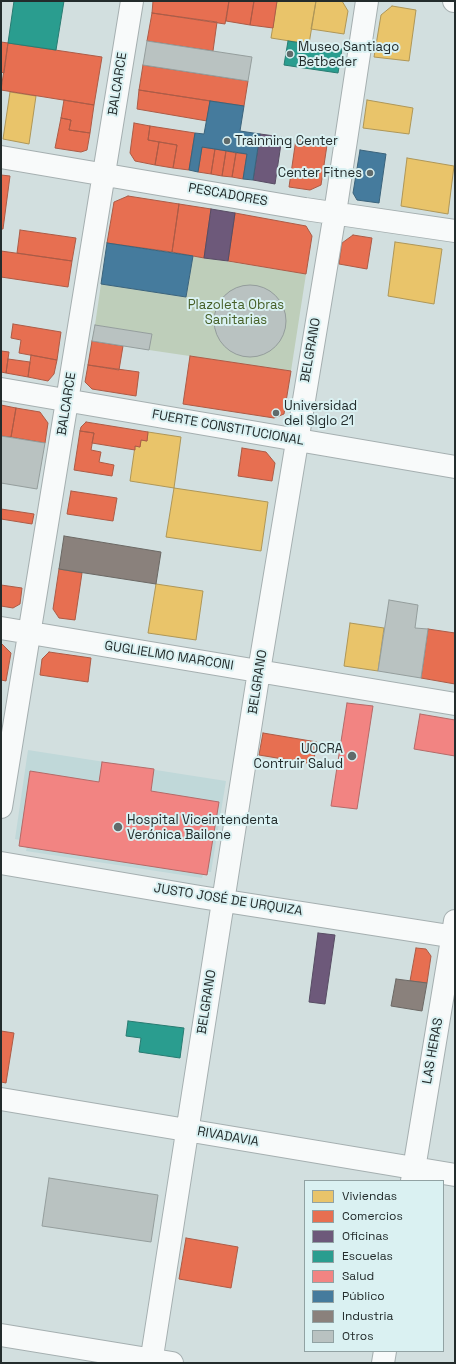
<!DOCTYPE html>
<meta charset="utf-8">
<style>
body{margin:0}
#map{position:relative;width:456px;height:1364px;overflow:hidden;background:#d2dfdf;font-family:"Space Grotesk",sans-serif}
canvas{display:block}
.frame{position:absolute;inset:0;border:2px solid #232c2c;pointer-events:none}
.legend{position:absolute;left:304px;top:1180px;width:140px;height:172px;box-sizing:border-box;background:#daf1f2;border:1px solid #91a2a3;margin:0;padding:5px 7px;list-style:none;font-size:12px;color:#232c2c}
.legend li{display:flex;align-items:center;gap:8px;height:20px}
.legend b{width:20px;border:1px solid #91a2a3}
</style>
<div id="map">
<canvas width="456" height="1364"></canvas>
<div class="frame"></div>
<ul class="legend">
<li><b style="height:11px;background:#e9c46a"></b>Viviendas</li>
<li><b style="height:11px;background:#e76f51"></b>Comercios</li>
<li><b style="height:11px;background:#6d597a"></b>Oficinas</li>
<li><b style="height:11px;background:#2a9d8f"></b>Escuelas</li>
<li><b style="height:11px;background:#f28482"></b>Salud</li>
<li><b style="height:11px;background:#457b9d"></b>Público</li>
<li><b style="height:11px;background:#8a817c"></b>Industria</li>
<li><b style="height:11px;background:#b9c2c1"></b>Otros</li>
</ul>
</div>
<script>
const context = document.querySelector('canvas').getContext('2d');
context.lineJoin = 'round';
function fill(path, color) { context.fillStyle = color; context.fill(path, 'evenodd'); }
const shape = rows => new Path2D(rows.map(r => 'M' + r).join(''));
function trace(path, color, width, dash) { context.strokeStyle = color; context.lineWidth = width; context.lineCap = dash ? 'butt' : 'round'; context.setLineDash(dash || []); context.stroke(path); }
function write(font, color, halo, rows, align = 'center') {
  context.font = font + ' "Space Grotesk",sans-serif'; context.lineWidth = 4; context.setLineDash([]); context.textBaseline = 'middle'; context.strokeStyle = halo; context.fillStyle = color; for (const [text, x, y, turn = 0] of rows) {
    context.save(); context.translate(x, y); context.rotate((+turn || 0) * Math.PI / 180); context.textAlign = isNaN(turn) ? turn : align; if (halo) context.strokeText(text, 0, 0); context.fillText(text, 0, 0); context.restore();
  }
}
const built = shape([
 [28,750,226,781,211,872,208,872,207,875,203,875,202,878,26,851,27,847,19,846,20,840,15,839]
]);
const green = shape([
 [193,256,306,274,291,371,149,350,151,334,95,325,101,284,186,297]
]);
const homes = shape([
 [277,1,316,1,309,44,271,38,277,1],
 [316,1,342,1,348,11,344,34,311,29,316,1],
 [392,6,416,10,409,61,374,57,381,15,392,6],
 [10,92,36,96,29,144,3,139,10,92],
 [367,100,413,108,409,134,363,128,367,100],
 [407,158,454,166,448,214,401,206,407,158],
 [395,242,442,249,434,304,388,296,395,242],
 [148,432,181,437,174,488,130,481,135,446,140,447,141,440,147,441,148,432],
 [174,488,268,502,261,551,166,537,174,488],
 [156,584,203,591,196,640,148,633,156,584],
 [350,623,384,628,378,671,344,666,350,623]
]);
const shops = shape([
 [153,1,229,1,225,24,152,13,153,1],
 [229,1,254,1,250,25,226,21,229,1],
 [254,1,277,1,273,28,250,25,254,1],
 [152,13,217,22,213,51,147,41,152,13],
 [1,42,8,43,4,73,1,72,1,42],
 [8,43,102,57,94,105,1,90,8,43],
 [143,65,248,81,244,106,139,90,143,65],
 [139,90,210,101,207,121,137,109,139,90],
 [64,100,94,105,90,133,69,130,71,120,61,118,64,100],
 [61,118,71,120,69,130,90,133,87,150,81,152,55,148,61,118],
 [134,123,150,126,148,140,159,142,155,165,135,161,130,153,134,123],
 [150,126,195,133,189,170,173,168,177,145,148,140,150,126],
 [296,139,327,145,321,185,310,190,289,187,296,139],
 [159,142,177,145,173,168,155,165,159,142],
 [202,147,215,149,211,174,198,172,202,147],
 [215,149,226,151,222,176,211,174,215,149],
 [226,151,236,153,232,177,222,176,226,151],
 [236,153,247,154,243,179,232,177,236,153],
 [1,175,10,176,3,229,1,229,1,175],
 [128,196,179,204,172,252,107,243,114,202,128,196],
 [179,204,211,209,204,258,172,252,179,204],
 [235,213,306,226,312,236,306,274,228,261,235,213],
 [20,230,76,238,72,261,17,253,20,230],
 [353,235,372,238,367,269,339,264,342,243,353,235],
 [1,251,72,261,68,287,1,277,1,251],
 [13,324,61,332,57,360,19,353,21,340,11,338,13,324],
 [92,341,123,346,119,370,88,365,92,341],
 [1,351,9,352,6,373,1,372,1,351],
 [31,355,57,360,54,374,48,381,28,377,31,355],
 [190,356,291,371,284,414,274,418,183,404,190,356],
 [8,359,30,362,28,377,6,373,8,359],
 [88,365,139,372,136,396,92,389,85,382,88,365],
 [1,405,16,408,11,437,1,436,1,405],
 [16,408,40,412,48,423,45,443,11,437,16,408],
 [86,422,148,432,147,441,141,440,140,447,135,446,135,450,92,443,94,433,80,431,81,427,86,422],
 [80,431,94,433,91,450,101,452,99,462,114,465,112,476,74,470,80,431],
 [242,448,266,452,275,463,272,481,238,476,242,448],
 [71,491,117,498,113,521,67,514,71,491],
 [1,509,34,514,32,524,1,519,1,509],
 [59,569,82,573,75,620,59,618,53,609,59,569],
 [1,585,22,588,20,604,13,608,1,606,1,585],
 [428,629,455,633,455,684,421,678,428,629],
 [1,643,11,653,6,681,1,680,1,643],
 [49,652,91,658,88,682,40,675,42,659,49,652],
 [263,733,317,742,313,764,259,755,263,733],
 [416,948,426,949,431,956,427,983,410,981,416,948],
 [1,1031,14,1033,6,1083,1,1082,1,1031],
 [186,1238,238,1247,231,1288,179,1279,186,1238]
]);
const offices = shape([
 [260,134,282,137,275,184,253,180,260,134],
 [211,209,235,213,228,261,204,258,211,209],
 [318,933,335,935,325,1004,309,1002,318,933]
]);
const schools = shape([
 [14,1,64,1,56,50,8,43,14,1],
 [288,41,342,49,338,73,284,65,288,41],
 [128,1021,184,1028,180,1058,139,1052,141,1038,126,1036,128,1021]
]);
const health = shape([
 [347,703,373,706,357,809,331,806,347,703],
 [420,714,455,720,455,756,414,749,420,714],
 [102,762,154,769,151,791,219,802,207,875,19,846,30,771,99,782,102,762]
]);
const public = shape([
 [210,101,244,106,240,131,260,134,253,180,243,179,247,154,202,147,198,172,189,170,195,133,204,134,210,101],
 [360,150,386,154,379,203,357,200,353,193,360,150],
 [107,243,193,256,186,297,101,284,107,243]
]);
const industry = shape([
 [64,536,161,552,156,584,59,569,64,536],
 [396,979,427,983,422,1011,391,1006,396,979]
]);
const building = shape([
 [147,41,252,57,248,81,143,65,147,41],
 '214 321a36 36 0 1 1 72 0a36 36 0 1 1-72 0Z',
 [95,325,152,334,149,350,92,341,95,325],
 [1,436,45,443,37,489,1,483,1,436],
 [389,600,418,605,415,628,428,629,421,678,378,671,389,600],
 [49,1178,158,1195,151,1242,42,1226,49,1178]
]);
const minor = shape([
 [454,1,455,1],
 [1,157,305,209,455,231],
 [1,389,455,467],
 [1,628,455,704],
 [1,807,132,1],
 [1,863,200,897,455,937],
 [1,1099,455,1175],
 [412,1181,455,921],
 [1,1335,172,1363],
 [151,1363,259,671,335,213,367,1],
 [383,1363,385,1351]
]);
const markers = [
 [290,54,4,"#606b6b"],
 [227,141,4,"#606b6b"],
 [370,173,4,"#606b6b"],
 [276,413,4,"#606b6b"],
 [352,756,5,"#606b6b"],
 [118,827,5,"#606b6b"]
];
const poiNames = [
 ["Museo Santiago",298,47],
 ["Betbeder",298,62],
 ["Trainning Center",235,141],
 ["Center Fitnes",362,173,"right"],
 ["Universidad",284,406],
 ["del SIglo 21",284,421],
 ["UOCRA",343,749,"right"],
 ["Contruir Salud",343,764,"right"],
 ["Hospital Viceintendenta",127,820],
 ["Verónica Bailone",127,835]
];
const streetNames = [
 ["BALCARCE",118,84,-81],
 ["PESCADORES",228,195,10],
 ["BELGRANO",311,350,-80],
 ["BALCARCE",67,404,-81],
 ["FUERTE CONSTITUCIONAL",228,428,10],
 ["GUGLIELMO MARCONI",169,656,9],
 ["BELGRANO",258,682,-81],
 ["JUSTO JOSÉ DE URQUIZA",228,900,9],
 ["BELGRANO",207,1002,-81],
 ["LAS HERAS",433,1051,-80],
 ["RIVADAVIA",228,1137,10]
];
const parkNames = [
 ["Plazoleta Obras",236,305],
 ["Sanitarias",236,320]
];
fill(built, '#c0d8d9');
fill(green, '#beceba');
fill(homes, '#e9c46a');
trace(homes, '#ae9657', 1);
fill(shops, '#e76f51');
trace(shops, '#ac5b46', 1);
fill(offices, '#6d597a');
trace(offices, '#574c63', 1);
fill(schools, '#2a9d8f');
trace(schools, '#287b71', 1);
fill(health, '#f28482');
trace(health, '#b46a68', 1);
fill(public, '#457b9d');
trace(public, '#3b637b', 1);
fill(industry, '#8a817c');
trace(industry, '#6b6864', 1);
fill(building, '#b9c2c1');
trace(building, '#949d9c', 1);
trace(minor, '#a5afb0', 24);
trace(minor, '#f8fafa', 22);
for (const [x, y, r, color] of markers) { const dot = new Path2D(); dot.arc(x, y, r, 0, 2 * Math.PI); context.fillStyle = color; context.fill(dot); trace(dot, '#daf1f2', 1.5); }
write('13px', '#232c2c', '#daf1f2', poiNames, 'left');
write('13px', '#232c2c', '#daf1f2', streetNames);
write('13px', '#476028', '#daf1f2', parkNames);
</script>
